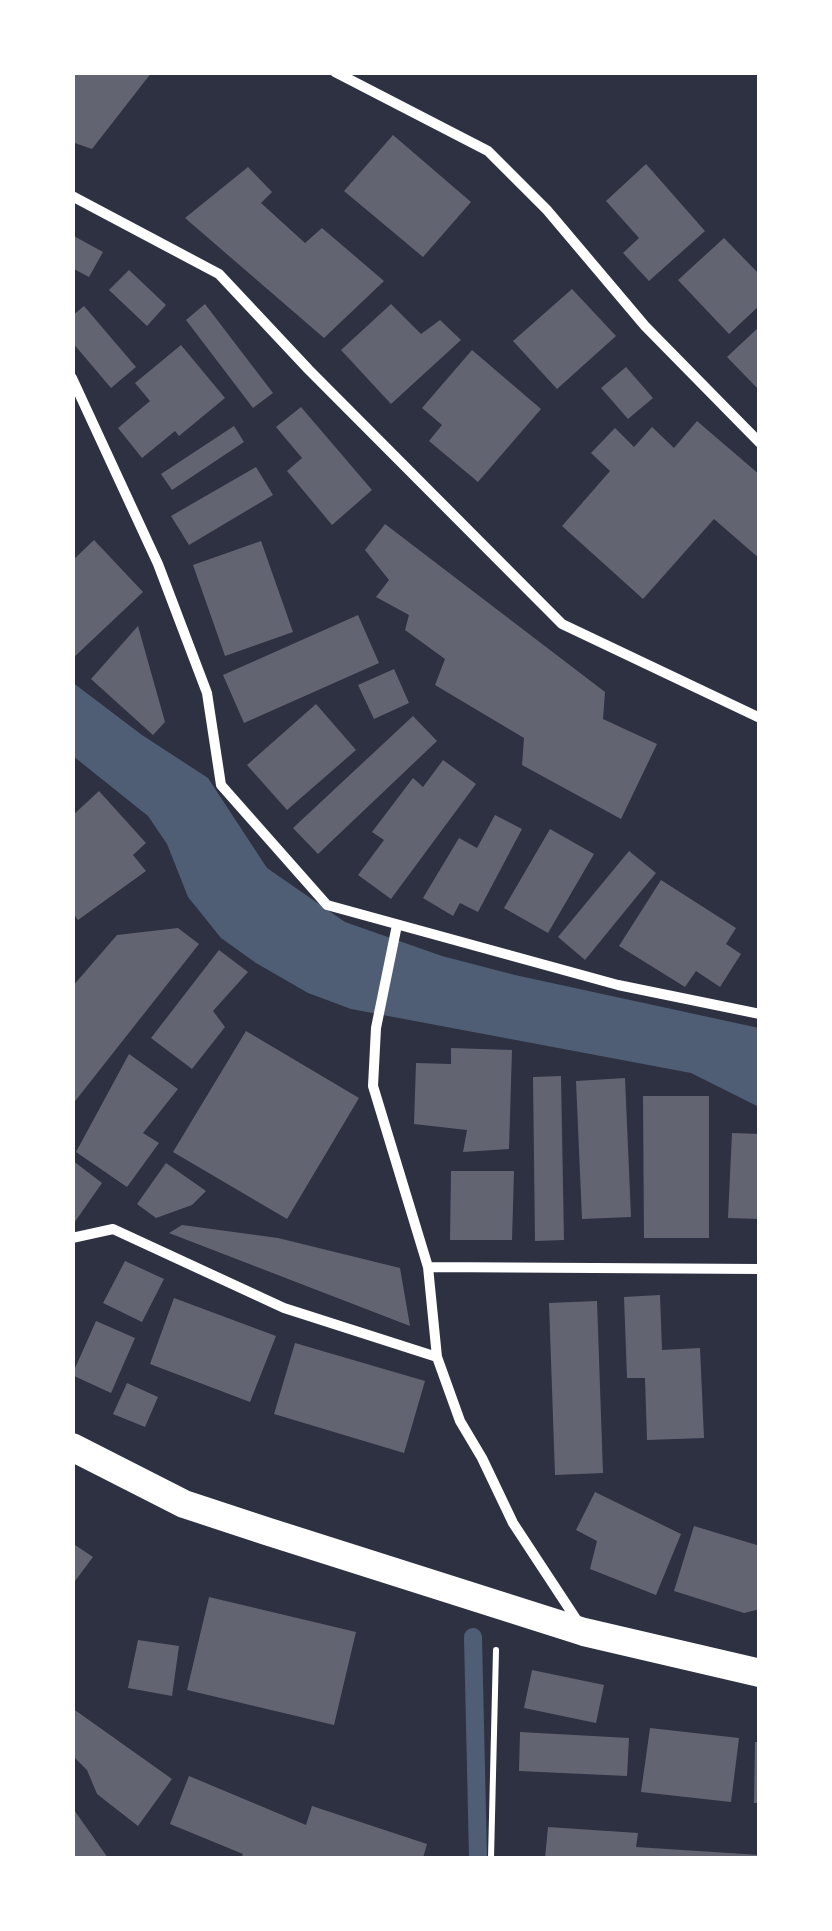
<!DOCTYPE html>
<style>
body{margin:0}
#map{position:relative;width:832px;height:1931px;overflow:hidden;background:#2d3142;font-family:Arial,sans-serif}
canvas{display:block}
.frame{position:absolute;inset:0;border:75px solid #fff;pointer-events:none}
</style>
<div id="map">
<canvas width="832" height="1931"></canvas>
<div class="frame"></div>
</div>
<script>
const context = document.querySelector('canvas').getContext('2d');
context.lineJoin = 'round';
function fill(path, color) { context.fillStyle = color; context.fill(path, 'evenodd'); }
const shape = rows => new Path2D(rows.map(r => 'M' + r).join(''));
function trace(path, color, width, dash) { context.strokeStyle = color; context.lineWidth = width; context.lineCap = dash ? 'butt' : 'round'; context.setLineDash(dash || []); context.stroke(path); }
const water = shape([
 [72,682,142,735,208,778,267,868,345,922,442,956,515,975,759,1028,759,1107,691,1073,351,1009,308,993,256,963,221,938,188,897,167,844,148,816,73,756]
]);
const stream = shape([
 [473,1637,478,1858]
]);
const building = shape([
 [72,72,152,72,92,149,72,142],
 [393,135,471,202,423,257,344,191],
 [646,164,705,231,649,281,623,253,639,238,606,201],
 [248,167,272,192,261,203,305,243,322,228,384,281,324,338,185,218],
 [72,235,103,252,89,277,72,268],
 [724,238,760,275,760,305,729,334,678,280],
 [129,270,166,305,147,326,109,290],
 [572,289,616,336,557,389,513,341],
 [205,304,273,393,253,408,186,320],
 [391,304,421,334,440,320,461,340,391,404,341,350],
 [84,306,136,367,111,388,72,342,72,316],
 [760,326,760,391,727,357],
 [181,345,225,398,179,436,175,431,142,458,118,428,150,401,135,383],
 [472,350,541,409,478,482,429,441,442,425,422,408],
 [626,367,653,398,628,419,601,388],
 [301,407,372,490,332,525,287,471,302,458,276,427],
 [697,421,760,475,760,559,714,519,643,599,562,526,610,471,591,453,615,428,634,447,652,427,674,448],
 [234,426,244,442,172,490,161,474],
 [256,467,273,495,189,545,171,516],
 [385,524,605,692,603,719,657,744,621,819,522,765,524,738,435,685,445,659,405,630,409,615,376,597,389,580,365,550],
 [94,540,143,592,72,659,72,561],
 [261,541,293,632,225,656,193,565],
 [358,615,379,663,244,723,223,675],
 [138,626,165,722,153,735,91,679],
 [394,669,409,703,374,719,358,685],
 [316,704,356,750,287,810,247,765],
 [413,716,437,741,318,854,293,828],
 [443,760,476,784,391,899,358,875,384,840,372,832,413,778,423,787],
 [99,791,146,843,133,855,146,871,78,920,72,912,72,816],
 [495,815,522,829,478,912,460,903,453,916,423,898,459,838,477,848],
 [550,829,594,854,548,933,504,908],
 [629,851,656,873,585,960,558,937],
 [661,880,736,928,726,944,741,954,720,987,696,971,685,987,619,946],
 [178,928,199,944,72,1105,72,987,117,935],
 [219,950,248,972,213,1011,225,1027,192,1069,151,1038],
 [246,1031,359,1098,287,1219,173,1152],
 [451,1048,512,1050,509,1149,463,1152,467,1130,414,1124,416,1063,451,1064],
 [129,1054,178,1089,143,1133,159,1143,127,1187,76,1152],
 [561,1076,564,1240,535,1241,533,1077],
 [625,1078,631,1217,582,1219,576,1081],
 [643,1096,709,1096,709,1238,644,1238],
 [732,1133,760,1134,760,1219,728,1218],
 [72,1160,102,1183,72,1226],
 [166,1163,206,1191,192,1205,156,1218,137,1204],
 [451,1171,514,1171,512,1240,450,1240],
 [182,1225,278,1238,400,1268,410,1326,169,1233],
 [125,1261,164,1279,142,1322,103,1303],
 [660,1295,662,1350,700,1348,704,1438,647,1440,645,1378,627,1378,624,1297],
 [174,1298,276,1336,250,1402,150,1364],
 [597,1301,603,1473,555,1475,549,1303],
 [96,1321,135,1338,111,1393,72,1375],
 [295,1343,425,1381,404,1453,274,1414],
 [127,1383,158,1397,145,1427,113,1414],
 [595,1492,681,1534,656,1595,590,1569,597,1541,576,1530],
 [694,1526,760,1546,760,1609,744,1613,674,1591],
 [72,1543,93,1557,72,1585],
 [209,1597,356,1632,334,1725,187,1690],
 [138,1640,179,1646,172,1696,128,1688],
 [532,1670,604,1685,596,1723,524,1708],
 [72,1708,172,1779,138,1826,97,1794,87,1770,72,1755],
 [650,1728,739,1738,731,1802,641,1792],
 [520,1732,629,1738,627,1776,519,1771],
 [755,1742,760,1742,760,1803,754,1803],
 [189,1776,306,1825,312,1806,427,1844,423,1858,241,1858,243,1854,170,1824],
 [72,1807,108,1858,72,1858],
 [548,1827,638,1833,636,1847,760,1855,760,1858,545,1858]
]);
const path = shape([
 [491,1858,496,1650]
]);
const minor = shape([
 [335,72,488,151,547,210,645,326,760,443],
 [72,196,219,274,309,370,562,624,760,718],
 [72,378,158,564,207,693,221,785,327,905,618,985,760,1014],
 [397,925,376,1028,373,1086,428,1267,437,1357,460,1421,482,1458,513,1523,578,1622],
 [72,1238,113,1229,284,1308,437,1357],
 [428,1267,760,1269]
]);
const trunk = shape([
 [72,1447,184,1504,266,1531,584,1632,760,1673]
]);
fill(water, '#4f5d75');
trace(stream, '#4f5d75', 18);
fill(building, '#626471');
trace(path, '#fff', 6);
trace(minor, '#fff', 10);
trace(trunk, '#fff', 28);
</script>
